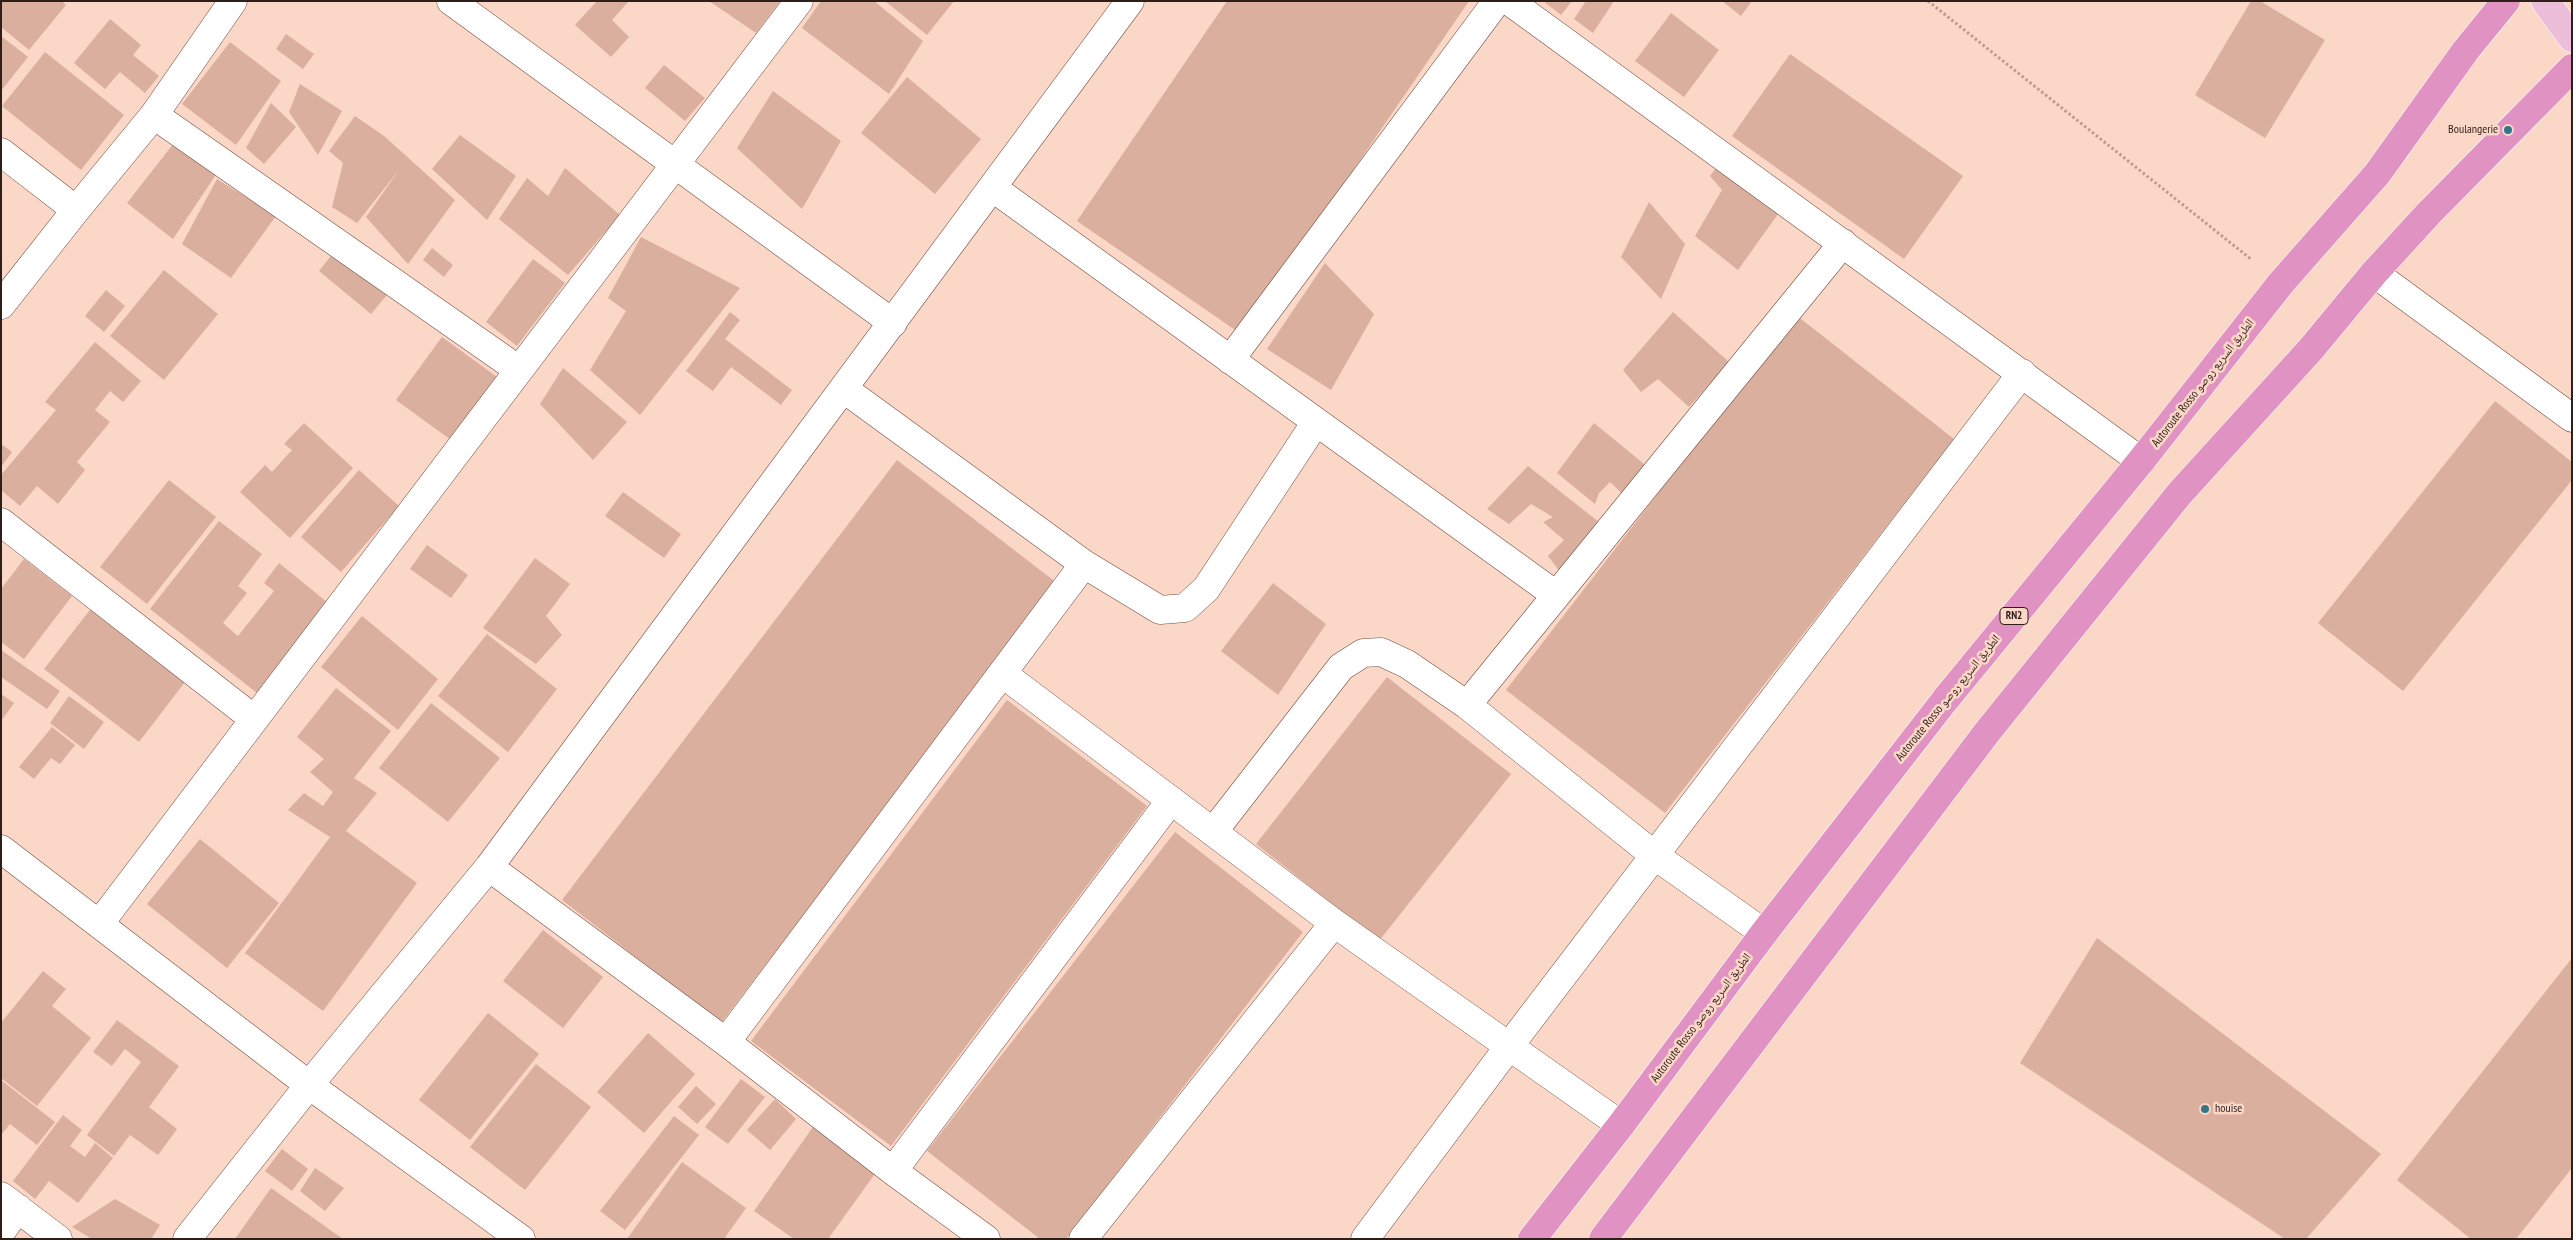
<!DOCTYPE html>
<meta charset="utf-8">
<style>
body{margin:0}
#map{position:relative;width:2573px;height:1240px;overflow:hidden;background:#fbd7c8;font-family:"PT Sans Narrow",sans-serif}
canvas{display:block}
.frame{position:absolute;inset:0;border:2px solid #2f1f19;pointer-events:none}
</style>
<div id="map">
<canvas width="2573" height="1240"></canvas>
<div class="frame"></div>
</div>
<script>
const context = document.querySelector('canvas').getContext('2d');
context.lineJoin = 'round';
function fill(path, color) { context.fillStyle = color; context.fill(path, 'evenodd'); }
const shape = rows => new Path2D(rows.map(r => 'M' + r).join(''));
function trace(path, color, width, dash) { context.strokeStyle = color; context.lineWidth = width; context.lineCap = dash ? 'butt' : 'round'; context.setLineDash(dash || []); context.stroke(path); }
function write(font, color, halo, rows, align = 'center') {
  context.font = font + ' "PT Sans Narrow","Noto Naskh Arabic",sans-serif'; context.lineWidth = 5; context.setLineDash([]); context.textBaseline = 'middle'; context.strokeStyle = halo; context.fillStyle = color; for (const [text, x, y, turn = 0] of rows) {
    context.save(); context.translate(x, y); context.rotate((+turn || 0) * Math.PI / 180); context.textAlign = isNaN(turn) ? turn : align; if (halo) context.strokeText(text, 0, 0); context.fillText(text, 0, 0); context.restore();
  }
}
const building = shape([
 [1,1,62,1,66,5,29,50,1,27],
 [597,1,628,2,612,20,629,37,611,57,575,25],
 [709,1,780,1,756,33],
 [821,1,874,1,923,41,889,94,802,28],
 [885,1,954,1,927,35],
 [1227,1,1469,1,1241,334,1077,221],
 [1543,1,1572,1,1561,15],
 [1586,1,1614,1,1593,33,1574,19],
 [1722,1,1752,1,1741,16],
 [2251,1,2260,1,2325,40,2265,138,2195,95],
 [1671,13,1719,50,1684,97,1635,61],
 [110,19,141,45,133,55,159,76,145,93,120,72,105,89,74,63],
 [286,34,314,54,303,69,276,49],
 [1,36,28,57,1,91],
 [230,42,281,81,236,145,182,104],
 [45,52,124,115,81,170,2,106],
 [1790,54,1963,176,1904,259,1732,136],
 [664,65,705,98,685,121,645,88],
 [907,77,981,139,935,194,861,133],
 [300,84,342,111,318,155,289,112],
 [773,91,841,141,802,209,737,148],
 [271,103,296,127,264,164,246,148],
 [355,116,384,136,455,200,408,264,366,217,399,170,357,223,332,207,343,163,329,151],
 [181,134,219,170,173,239,127,203],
 [460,135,516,176,487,220,432,169],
 [1718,165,1778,214,1738,270,1695,236,1722,190,1710,176],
 [565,168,620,215,568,275,499,219,527,178,548,196],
 [217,179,276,216,231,278,182,244],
 [1649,202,1685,244,1661,299,1621,257],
 [641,237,740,288,640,415,590,370,626,311,608,298],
 [432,248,453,265,444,277,423,260],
 [334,252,387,295,371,314,319,271],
 [533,259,565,283,517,346,486,322],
 [1325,263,1374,314,1331,390,1267,349],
 [164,270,218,314,164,380,110,336],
 [106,290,125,306,104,332,85,316],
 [730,312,740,320,725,339,792,390,781,405,731,367,713,391,686,371],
 [1673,312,1729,362,1689,407,1658,379,1641,392,1623,370],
 [1796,315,1954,439,1665,813,1506,690],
 [442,337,497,377,451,440,396,400],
 [95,342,141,381,123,402,110,391,95,410,110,422,77,462,85,470,58,504,37,486,20,506,1,490,1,475,56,410,45,402],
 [563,368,627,422,593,460,540,404],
 [2495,401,2572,462,2572,480,2403,691,2318,623],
 [304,423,353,468,290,538,240,492,265,465,272,472,292,450,284,444],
 [1594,423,1655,473,1631,502,1610,482,1599,493,1595,504,1557,473],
 [1,444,12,452,1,467],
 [897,460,1057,583,721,1023,562,900],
 [1528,466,1600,523,1560,572,1548,556,1564,540,1543,522,1553,517,1531,504,1509,524,1487,509],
 [359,470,399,506,341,572,301,537],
 [169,480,216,517,147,604,100,567],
 [623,492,681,534,664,558,605,516],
 [219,521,262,554,238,586,247,593,223,623,238,636,274,591,264,583,279,563,333,607,262,697,150,609],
 [427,545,468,575,451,598,410,569],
 [535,558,570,584,546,616,562,635,536,664,483,628],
 [24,559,72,596,24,659,1,642,1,589],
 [1273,583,1326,624,1278,695,1221,651],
 [93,606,188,678,139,742,44,669],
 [362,616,438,679,398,730,321,667],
 [487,634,557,689,508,752,438,696],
 [1,650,60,691,47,709,1,677],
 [1387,677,1511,774,1379,941,1256,844],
 [336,688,391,731,354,778,377,793,346,831,417,883,323,1011,245,953,330,837,288,810,304,793,323,806,333,792,310,772,324,759,297,737],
 [1,694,14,703,1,721],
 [69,696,104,722,84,749,50,723],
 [1007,700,1147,806,891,1146,751,1041],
 [431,703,500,758,448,822,379,768],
 [52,727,75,745,60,764,51,758,34,779,19,767],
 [1175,832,1303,932,1066,1239,1040,1239,927,1151],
 [200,839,279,903,227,968,147,904],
 [543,930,603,977,563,1028,503,981],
 [2097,938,2381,1154,2306,1239,2285,1239,2020,1063],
 [2572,958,2572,1168,2516,1239,2471,1239,2397,1180],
 [43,971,66,989,52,1006,91,1038,37,1106,1,1078,1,1023],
 [488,1013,539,1054,470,1140,419,1100],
 [117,1020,179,1066,149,1107,177,1129,158,1155,130,1135,114,1156,87,1135,141,1062,125,1049,112,1066,93,1052],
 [648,1033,695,1074,644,1133,597,1092],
 [536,1064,591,1107,525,1190,470,1147],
 [741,1079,765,1097,728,1144,705,1127],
 [1,1080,55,1122,37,1145,10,1124,1,1135],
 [696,1086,716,1104,697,1124,678,1107],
 [775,1099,796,1119,770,1150,747,1130],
 [63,1115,82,1130,70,1146,85,1157,95,1143,113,1158,78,1203,49,1181,35,1199,13,1181],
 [674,1116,699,1135,625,1230,600,1211],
 [815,1124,877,1171,828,1239,794,1239,754,1211],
 [282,1149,308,1169,292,1191,265,1171],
 [682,1162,746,1208,724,1239,627,1239],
 [315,1168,344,1188,325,1211,300,1191],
 [271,1188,343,1239,235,1239],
 [115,1199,160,1225,151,1239,92,1239,72,1227]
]);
const path = shape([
 [1928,1,2252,260]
]);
const minor = shape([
 [451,1,893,323],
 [1509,1,2141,461],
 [154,115,519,370],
 [1,152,76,210,154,115,233,1],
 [993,188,1556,595],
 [2374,273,2572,418],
 [1,305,76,210],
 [1230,360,1497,1],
 [844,389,1084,564,1160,610,1185,608,1206,589,1316,422],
 [1,522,254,719],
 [1003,674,1334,923,1621,1125],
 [1467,705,1843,243],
 [1213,832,1341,667,1363,653,1381,652,1407,664,1467,705,1654,855,1764,933],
 [1,849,309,1085,521,1239],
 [489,867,726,1042,893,1171,986,1239],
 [100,923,799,1],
 [726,1042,1084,564],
 [893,1171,1171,800],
 [1,1196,58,1239],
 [1,1232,18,1208],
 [187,1239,309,1085,489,867,1130,1],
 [1083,1239,1334,923],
 [1365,1239,1510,1045,2022,373]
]);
const major = shape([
 [2545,1,2572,38]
]);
const highway = shape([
 [1532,1239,1621,1125,1764,933,1945,700,2141,461,2281,283,2377,174,2466,50,2506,1],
 [1603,1239,1988,731,2180,493,2311,349,2374,273,2429,213,2572,68]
]);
const markers = [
 [2508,130,5,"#36748a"],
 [2205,1109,5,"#36748a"]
];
const shields = [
 [2014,616,28]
];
const shieldNames = [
 ["RN2",2014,616]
];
const poiNames = [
 ["Boulangerie",2498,130],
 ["houise",2215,1109,"left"]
];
const streetNames = [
 ["Autoroute Rosso الطريق السريع روصو",2203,383,-52],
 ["Autoroute Rosso الطريق السريع روصو",1948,698,-51],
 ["Autoroute Rosso الطريق السريع روصو",1701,1018,-53]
];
fill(building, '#daaf9e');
trace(minor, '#734e3f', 29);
trace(major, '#fff', 29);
trace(highway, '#fff', 29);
trace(path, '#ba9c90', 3, [2.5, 2.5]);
trace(minor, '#fff', 28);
trace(major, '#ecbeda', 28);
trace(highway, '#e093c2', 28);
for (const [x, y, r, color] of markers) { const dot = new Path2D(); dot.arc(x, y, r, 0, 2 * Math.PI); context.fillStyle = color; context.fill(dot); trace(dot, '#fbd7c8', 2); }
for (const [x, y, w] of shields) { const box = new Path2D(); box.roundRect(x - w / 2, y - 8.5, w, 17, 4); context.fillStyle = '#fbd7c8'; context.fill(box); trace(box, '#2f1f19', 1); }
write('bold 11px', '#2f1f19', null, shieldNames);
write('12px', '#2f1f19', '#fbd7c8', poiNames, 'right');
write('12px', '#2f1f19', '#fbd7c8', streetNames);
</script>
